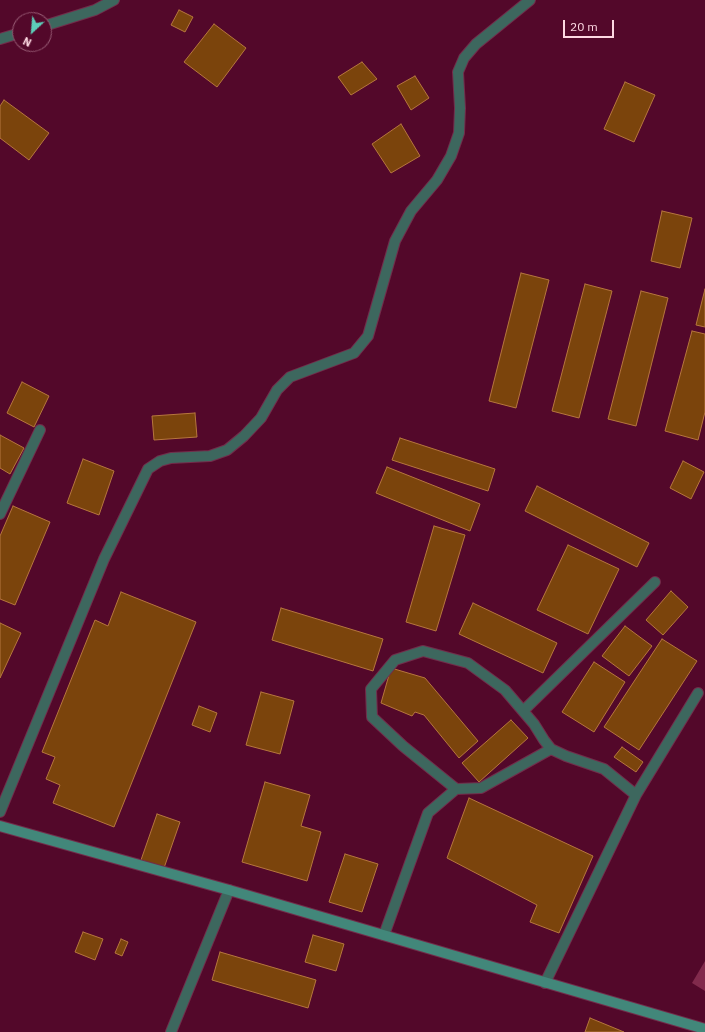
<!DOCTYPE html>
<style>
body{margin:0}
#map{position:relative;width:705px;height:1032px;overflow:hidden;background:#53082a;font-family:"IBM Plex Sans",sans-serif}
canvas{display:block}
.north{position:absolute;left:12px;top:12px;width:40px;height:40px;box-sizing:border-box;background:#53082a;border:1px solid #975b74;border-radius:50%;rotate:206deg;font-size:11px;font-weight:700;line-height:16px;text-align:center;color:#fdd8e2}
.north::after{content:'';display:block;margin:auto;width:14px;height:18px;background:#5dceb9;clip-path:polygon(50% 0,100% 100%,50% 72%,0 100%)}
.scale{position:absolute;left:563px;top:20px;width:51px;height:18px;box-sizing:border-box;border:2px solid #fdd8e2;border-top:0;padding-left:5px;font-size:12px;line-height:14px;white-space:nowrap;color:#fdd8e2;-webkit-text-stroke:3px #53082a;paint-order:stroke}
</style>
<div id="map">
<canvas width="705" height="1032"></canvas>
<div class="north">N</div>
<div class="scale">20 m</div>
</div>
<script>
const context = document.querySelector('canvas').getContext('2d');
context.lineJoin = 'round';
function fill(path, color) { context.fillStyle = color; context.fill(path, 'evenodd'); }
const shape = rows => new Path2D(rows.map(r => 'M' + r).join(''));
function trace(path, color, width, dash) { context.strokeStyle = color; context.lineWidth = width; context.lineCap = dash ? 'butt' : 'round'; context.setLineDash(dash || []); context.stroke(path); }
const green = shape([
 [705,961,705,991,692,983]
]);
const building = shape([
 [179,10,193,17,185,32,171,25,179,10],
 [214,24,246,48,217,87,184,62,214,24],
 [362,62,377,79,351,95,338,77,362,62],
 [415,76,429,98,411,110,397,86,415,76],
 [625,82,655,95,634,142,604,129,625,82],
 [4,100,49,133,29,160,0,138,0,106,4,100],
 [401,124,420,156,391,173,372,144,401,124],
 [662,211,692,218,680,268,651,261,662,211],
 [521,273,549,280,516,408,489,401,521,273],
 [585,284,612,291,579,418,552,411,585,284],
 [705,289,705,327,696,325,705,289],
 [641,291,668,298,636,426,608,419,641,291],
 [692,331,705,334,705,412,698,440,665,431,692,331],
 [22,382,49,396,34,427,7,413,22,382],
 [195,413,197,437,154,440,152,416,195,413],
 [0,435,24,448,10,474,0,468,0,435],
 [400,438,495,469,488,491,392,460,400,438],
 [83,459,114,471,99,515,67,503,83,459],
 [683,461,704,472,691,499,670,488,683,461],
 [387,467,480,504,470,531,376,493,387,467],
 [537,486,649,543,637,567,525,511,537,486],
 [13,506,50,522,15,605,0,599,0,536,13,506],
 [434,526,465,535,436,631,406,622,434,526],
 [568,545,619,569,588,634,537,610,568,545],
 [671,591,688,607,663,635,646,620,671,591],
 [121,592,196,622,114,827,53,803,60,785,46,779,55,757,42,752,95,620,108,626,121,592],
 [473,603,557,643,543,673,459,634,473,603],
 [281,608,383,639,373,671,272,640,281,608],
 [0,623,21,633,0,678,0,623],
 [625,626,652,646,629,676,602,656,625,626],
 [662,639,697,661,639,750,604,727,662,639],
 [594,662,625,682,594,732,562,712,594,662],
 [391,668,425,678,478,741,459,758,424,715,415,712,412,716,381,703,391,668],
 [261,692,294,701,280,754,246,745,261,692],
 [199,706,217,713,210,732,192,725,199,706],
 [511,720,528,738,479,782,462,763,511,720],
 [622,747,643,762,636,772,614,757,622,747],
 [265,782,310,795,301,826,321,832,307,881,242,862,265,782],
 [469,798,593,856,559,933,530,922,537,905,447,858,469,798],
 [157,814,180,822,164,868,141,860,157,814],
 [345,854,378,864,362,912,329,902,345,854],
 [83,932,103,939,95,960,75,952,83,932],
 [313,935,344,944,336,971,305,962,313,935],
 [121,939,128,942,122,956,115,953,121,939],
 [220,952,316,980,308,1008,212,980,220,952],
 [590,1018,624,1032,585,1032,590,1018]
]);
const service = shape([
 [523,711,655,582],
 [456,789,403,746,372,717,371,689,395,660,423,651,468,663,505,690,534,724,544,740,551,749],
 [384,935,428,813,456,789,481,788,551,749,566,756,604,769,636,795],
 [545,983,636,795,698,693],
 [171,1032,229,890]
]);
const minor = shape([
 [44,26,95,10,114,0],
 [0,39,20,33],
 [0,514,40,430],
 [0,812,104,559,148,469,160,461,171,458,210,456,227,450,244,436,261,418,277,390,290,377,354,353,368,336,395,241,411,211,437,180,451,156,459,133,460,108,458,72,464,58,476,44,530,0]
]);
const secondary = shape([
 [0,826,229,890,705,1029]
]);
fill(green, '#812a4c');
fill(building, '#7b440c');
trace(building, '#b6763e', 1);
trace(service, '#722d4b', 12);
trace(minor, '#722d4b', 12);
trace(secondary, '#722d4b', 12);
trace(service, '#3d675e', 10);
trace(minor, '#3d675e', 10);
trace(secondary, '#42877a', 10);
</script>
